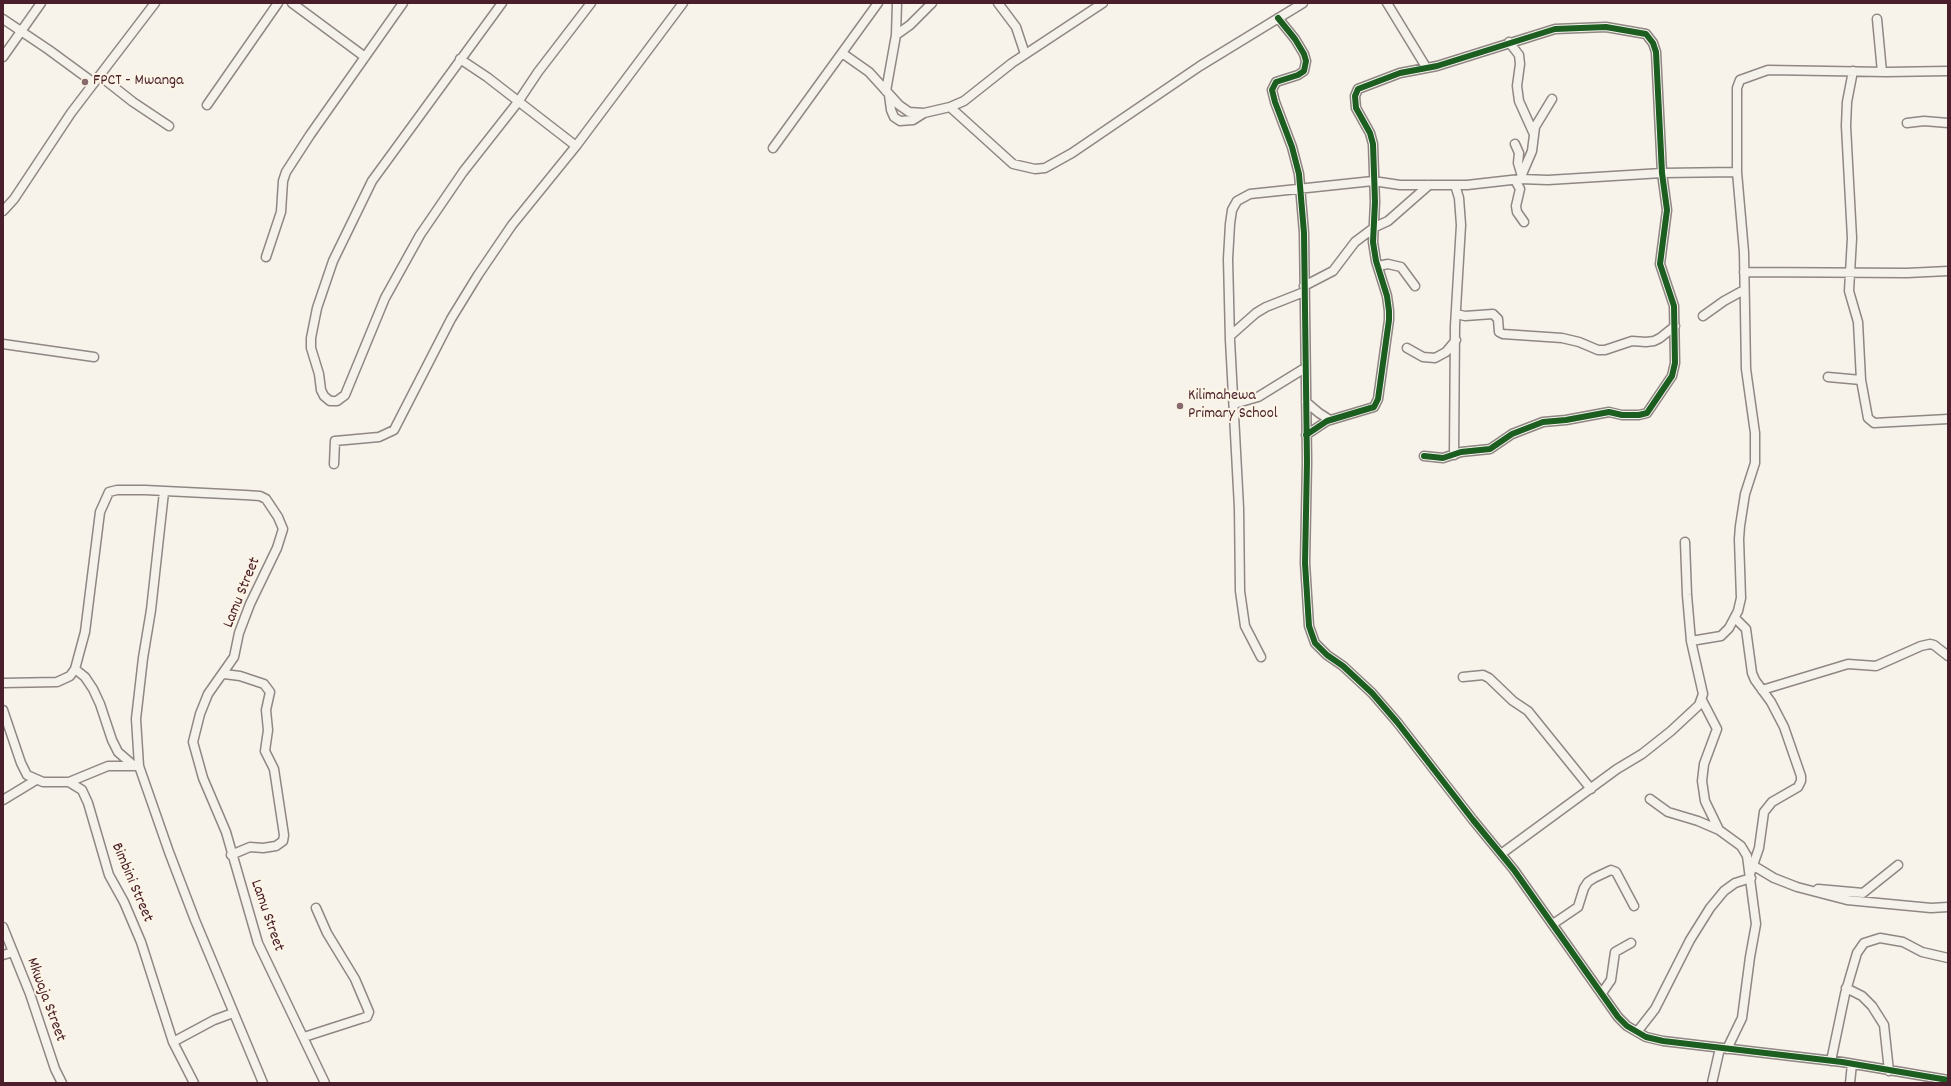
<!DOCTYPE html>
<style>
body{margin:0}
#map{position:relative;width:1951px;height:1086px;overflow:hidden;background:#f7f3ea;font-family:Dekko,sans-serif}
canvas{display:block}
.frame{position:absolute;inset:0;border:4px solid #4a1f2b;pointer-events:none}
</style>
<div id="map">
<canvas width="1951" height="1086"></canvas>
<div class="frame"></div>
</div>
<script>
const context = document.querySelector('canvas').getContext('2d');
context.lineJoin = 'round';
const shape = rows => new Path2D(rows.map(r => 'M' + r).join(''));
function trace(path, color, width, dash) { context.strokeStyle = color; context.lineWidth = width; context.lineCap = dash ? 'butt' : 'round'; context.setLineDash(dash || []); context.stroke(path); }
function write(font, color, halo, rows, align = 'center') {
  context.font = font + ' Dekko,sans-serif'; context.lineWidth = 4; context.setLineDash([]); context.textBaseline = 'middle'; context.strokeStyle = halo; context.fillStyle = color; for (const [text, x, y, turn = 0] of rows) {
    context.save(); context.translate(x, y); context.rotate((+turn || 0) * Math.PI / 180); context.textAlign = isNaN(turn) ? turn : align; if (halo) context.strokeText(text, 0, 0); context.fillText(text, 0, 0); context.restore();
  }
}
const minor = shape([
 [292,3,365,57],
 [502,3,372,181,333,261,317,308,311,338,311,348,319,374,321,390,324,396,330,401,337,401,345,395,385,298,420,235,463,172,518,102,538,72,591,3],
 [998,3,1016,27,1025,54],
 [1387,3,1426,67],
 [1278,18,1295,39,1304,54,1306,61,1304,71,1298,75,1276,82,1272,90,1275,102,1292,147,1299,174,1304,233,1307,462,1305,563,1309,626,1315,643,1327,655,1343,666,1372,693,1397,722,1473,820,1514,870,1618,1017,1627,1026,1646,1037,1663,1041,1842,1062,1948,1080],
 [3,19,49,50,94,83],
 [1877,19,1882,72],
 [896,35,910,25,932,3],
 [1509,42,1519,55,1520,64,1517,86,1519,101,1533,132],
 [842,53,869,72,899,105,909,112,924,113,950,107,964,101,1012,63,1103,3],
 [3,57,41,3],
 [460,59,487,77,576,146],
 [1853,71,1847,102,1846,126,1852,238,1849,291,1858,322,1861,380,1868,418,1874,423,1948,419],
 [100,76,133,102,169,126],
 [886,91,896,35,897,3],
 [889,95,891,110,894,117,900,121,913,120,924,113],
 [207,105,278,3],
 [950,107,1013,164,1035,169,1045,168,1072,153,1200,66,1303,3],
 [1907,123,1924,121,1948,123],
 [1515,144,1519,153,1518,163,1521,173],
 [773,148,878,3],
 [1520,179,1532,151,1535,127,1552,99],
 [1515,180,1520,189,1516,206,1517,212,1524,222],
 [3,211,14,199,71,113,155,3],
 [266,257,281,212,283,181,286,172,310,135,403,3],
 [1378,266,1388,264,1401,267,1415,286],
 [1744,272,1907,273,1948,271],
 [1304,286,1333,271,1355,242,1375,227,1388,221,1429,185],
 [1456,314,1465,316,1493,314,1498,319,1499,332,1503,334,1562,338,1579,342,1598,350,1605,350,1632,341,1646,342,1654,341,1660,338,1675,326],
 [1703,316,1724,301,1744,290],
 [1230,336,1256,313,1266,307,1304,292],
 [3,344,94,357],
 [1407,348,1423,357,1435,358,1446,352,1456,340],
 [1828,377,1861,380],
 [1306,402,1319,413,1330,420],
 [1234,404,1258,397,1305,368],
 [1306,435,1327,421,1374,407,1378,399,1389,320,1389,311,1387,296,1376,261,1373,242,1375,202,1373,144,1370,133,1356,108,1355,96,1358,89,1400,73,1437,66,1555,29,1606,27,1646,34,1653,43,1656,52,1662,173,1667,210,1660,264,1674,306,1675,363,1672,376,1647,413,1639,415,1622,415,1609,412,1566,420,1543,422,1512,434,1490,449,1461,452,1443,458,1424,456],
 [1454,455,1455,326,1461,225,1459,198,1455,185],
 [334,464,335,441,379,437,394,430,451,319,478,275,512,225,576,146,683,3],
 [164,492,151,610,143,658,136,719,139,766,169,852,195,920,263,1083],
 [1735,618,1746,629,1752,673,1755,680,1771,702,1784,727,1801,776,1801,781,1798,787,1772,802,1764,812,1759,848,1750,874],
 [1691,641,1721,636,1729,628,1738,611,1741,598,1739,539,1740,526,1745,494,1755,463,1755,433,1746,369,1744,252,1737,172,1737,88,1740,80,1768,70,1886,72,1948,71],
 [1261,657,1245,626,1240,591,1239,508,1230,340,1228,259,1230,224,1232,210,1237,201,1250,194,1373,181,1400,185,1467,185,1520,179,1548,180,1662,173,1737,172],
 [75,669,85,677,93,689,100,704,112,740,118,752,133,765],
 [224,674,240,676,264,684,270,692,266,710,268,730,265,751,274,769,284,835,283,841,276,846,263,848,250,847,231,855],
 [1463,677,1483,675,1489,678,1513,701,1528,711,1591,789],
 [3,683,57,682,70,676,75,669,85,632,100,512,109,492,117,490,145,490,245,495,260,496,266,499,278,517,283,529,277,548,250,604,239,633,234,657,208,694,200,714,193,742,203,778,226,832,258,943,325,1083],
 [1762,690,1848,664,1876,666,1921,646,1930,644,1934,645,1948,656],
 [1702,700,1717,729,1704,764,1702,781,1705,801,1719,830],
 [3,710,21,763,27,775,43,782,69,782,82,790,88,803,109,875,124,902,141,942,173,1042,194,1083],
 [69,782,108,766,136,766],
 [1650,799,1668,812,1698,821,1719,830,1741,846,1747,856,1756,924,1750,957,1742,1018,1727,1049],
 [3,800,36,780],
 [1501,854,1617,769,1642,754,1671,731,1699,705,1703,694,1691,641,1687,595,1685,542],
 [1754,866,1774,878,1797,887,1847,900,1931,908,1948,907],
 [1818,889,1863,893,1898,865],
 [1553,924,1578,907,1584,888,1588,882,1594,878,1611,870,1616,872,1634,906],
 [3,927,30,994,55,1069,62,1083],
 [3,955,13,952],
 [1846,988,1862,996,1872,1006,1884,1025,1889,1071],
 [1602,993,1611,980,1615,952,1631,943],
 [1637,1032,1655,1009,1690,940,1710,908,1724,891,1735,883,1751,878],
 [304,1037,363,1018,367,1017,369,1012,355,979,327,933,316,908],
 [173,1042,214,1020,233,1013],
 [1831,1061,1845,994,1857,953,1864,943,1880,938,1903,942,1922,952,1948,958],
 [1712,1083,1720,1048],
 [1850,1083,1852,1064]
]);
const cycleway = shape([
 [1278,18,1295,39,1304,54,1306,61,1304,71,1298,75,1276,82,1272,90,1275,102,1292,147,1299,174,1304,233,1307,462,1305,563,1309,626,1315,643,1327,655,1343,666,1372,693,1397,722,1473,820,1514,870,1618,1017,1627,1026,1646,1037,1663,1041,1842,1062,1948,1080],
 [1306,435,1327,421,1374,407,1378,399,1389,320,1389,311,1387,296,1376,261,1373,242,1375,202,1373,144,1370,133,1356,108,1355,96,1358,89,1400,73,1437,66,1555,29,1606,27,1646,34,1653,43,1656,52,1662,173,1667,210,1660,264,1674,306,1675,363,1672,376,1647,413,1639,415,1622,415,1609,412,1566,420,1543,422,1512,434,1490,449,1461,452,1443,458,1424,456]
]);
const markers = [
 [85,82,4,"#87696e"],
 [1180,406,4,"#87696e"]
];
const poiNames = [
 ["FPCT - Mwanga",93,82],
 ["Kilimahewa",1188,397],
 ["Primary School",1188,415]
];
const streetNames = [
 ["Lamu Street",243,593,-68],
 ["Bimbini Street",131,883,67],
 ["Lamu Street",266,916,71],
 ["Mkwaja Street",45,1000,70]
];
trace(minor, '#908684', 11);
trace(minor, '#f5f2ec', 8);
trace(cycleway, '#1b5e20', 6);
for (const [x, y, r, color] of markers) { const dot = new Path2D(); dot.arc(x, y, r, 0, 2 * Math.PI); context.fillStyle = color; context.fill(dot); trace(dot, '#fcf5e5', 1.5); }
write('16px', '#4a1f2b', '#fcf5e5', poiNames, 'left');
write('16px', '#4a1f2b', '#fcf5e5', streetNames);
</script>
